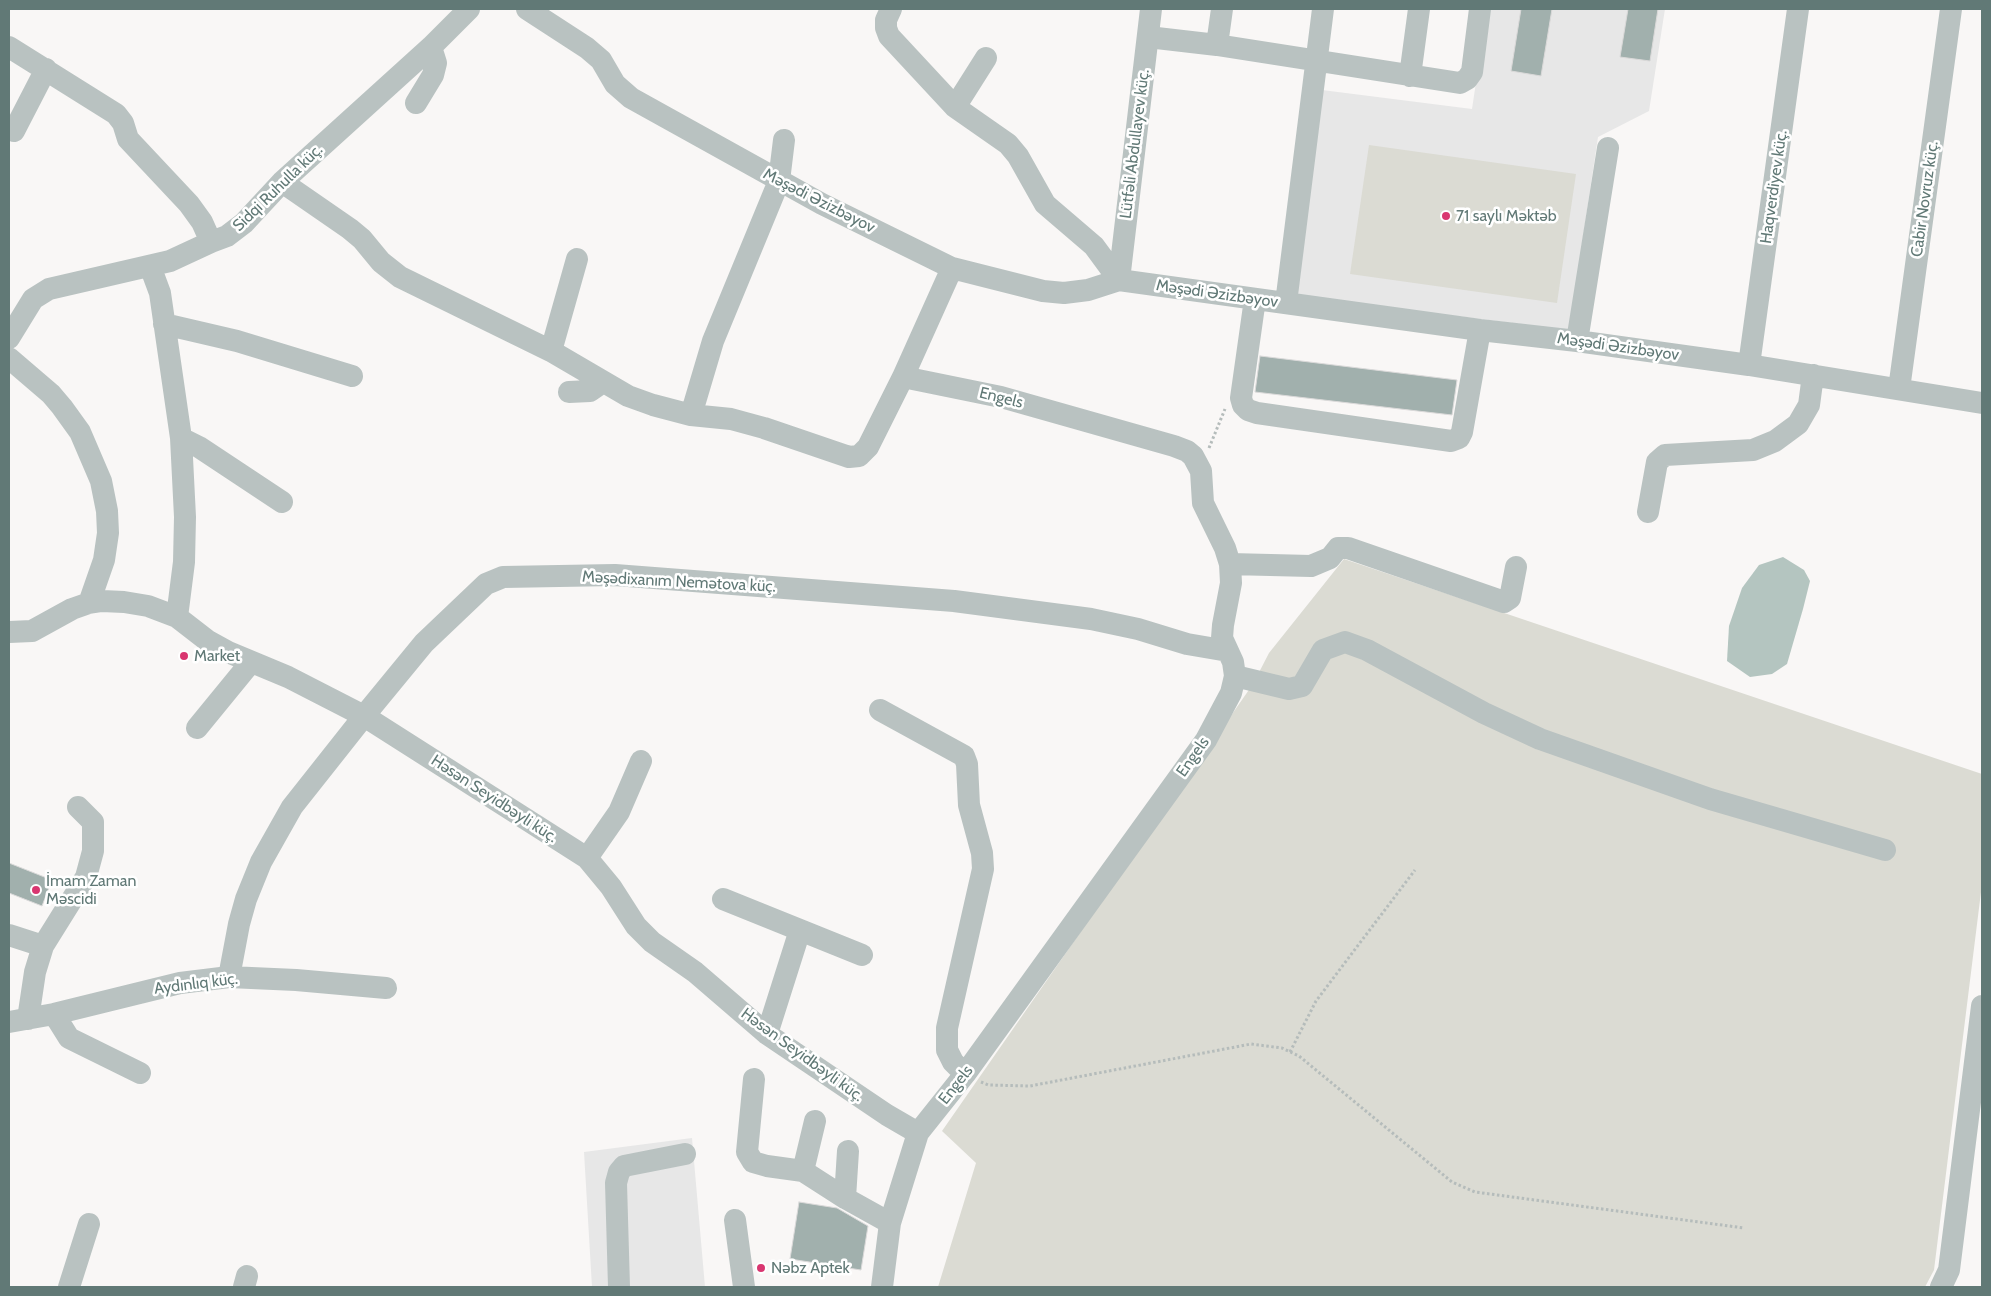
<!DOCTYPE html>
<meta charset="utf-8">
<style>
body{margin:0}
#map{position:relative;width:1991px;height:1296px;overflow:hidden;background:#f9f7f6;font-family:Cabin,sans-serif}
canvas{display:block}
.frame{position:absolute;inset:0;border:10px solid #617976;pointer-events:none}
</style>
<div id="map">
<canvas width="1991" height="1296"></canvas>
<div class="frame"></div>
</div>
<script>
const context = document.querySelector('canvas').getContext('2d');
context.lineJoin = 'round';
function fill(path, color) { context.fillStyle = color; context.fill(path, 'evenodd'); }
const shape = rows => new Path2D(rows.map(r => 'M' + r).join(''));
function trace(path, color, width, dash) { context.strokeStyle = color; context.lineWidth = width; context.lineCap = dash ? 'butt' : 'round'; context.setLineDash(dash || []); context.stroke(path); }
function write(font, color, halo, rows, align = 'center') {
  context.font = font + ' Cabin,sans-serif'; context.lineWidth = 5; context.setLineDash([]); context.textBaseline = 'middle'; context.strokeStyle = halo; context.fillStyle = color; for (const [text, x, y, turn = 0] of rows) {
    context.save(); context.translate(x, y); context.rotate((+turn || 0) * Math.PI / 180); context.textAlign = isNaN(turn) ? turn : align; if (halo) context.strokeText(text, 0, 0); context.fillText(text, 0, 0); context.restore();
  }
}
const built = shape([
 [1487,9,1665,9,1649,111,1598,137,1569,330,1296,296,1322,90,1472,109],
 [692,1138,705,1287,592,1287,584,1152]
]);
const green = shape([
 [1369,145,1576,174,1557,303,1350,274],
 [1344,559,1982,774,1982,884,1934,1270,1925,1287,938,1287,976,1163,942,1131,1253,684,1269,653]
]);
const water = shape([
 [1783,557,1804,570,1810,581,1803,609,1787,664,1772,674,1750,677,1727,661,1729,626,1742,588,1759,565]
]);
const building = shape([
 [1521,9,1552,9,1541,76,1511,71,1521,9],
 [1628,9,1658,9,1650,61,1620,57,1628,9],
 [1260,356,1457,380,1452,415,1255,392,1260,356],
 [9,863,52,880,42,906,9,893,9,863],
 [799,1202,837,1208,868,1226,861,1270,790,1259,799,1202]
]);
const path = shape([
 [1209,448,1225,409],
 [1290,1052,1316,1001,1415,870],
 [981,1082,988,1085,1030,1086,1251,1044,1282,1048,1299,1056,1452,1182,1475,1192,1744,1228]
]);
const minor = shape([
 [527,9,587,48,601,60,615,84,631,98,822,204,952,268,1043,291,1064,293,1088,290,1119,280,1480,330,1577,341,1749,365,1982,403],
 [891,9,886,20,886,28,889,36,955,107,1008,144,1018,156,1045,204,1094,246,1119,280],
 [1148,37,1217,45,1460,83,1467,79,1472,72,1480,9],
 [1217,45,1222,9],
 [9,47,116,114,123,123,128,139,189,204,202,222,211,242],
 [1410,76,1419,9],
 [416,103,433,75,436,63,431,47],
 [955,107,986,58],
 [14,131,46,69],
 [282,182,350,229,362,239,381,262,400,277,551,351,628,396,653,405,691,415,731,419,764,428,849,457,859,456,868,447,903,377,952,268],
 [150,266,160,293,181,438,185,517,184,562,177,617],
 [1119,280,1151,9],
 [1255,299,1241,398,1243,405,1248,410,1257,413,1451,441,1459,438,1462,432,1480,330],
 [1286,303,1323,9],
 [164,324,237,341,352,376],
 [9,338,33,299,49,289,170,261,211,242,227,236,244,223,282,182,431,47,469,9],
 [1577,341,1608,148],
 [551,351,577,259],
 [9,358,51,394,62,407,80,432,101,481,107,511,108,533,104,560,89,603],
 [1749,365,1798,9],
 [1899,389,1951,9],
 [569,392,590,391,603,382],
 [691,415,713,341,779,181,784,140],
 [181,438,199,447,282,502],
 [1648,512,1657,462,1665,455,1753,450,1775,441,1798,424,1809,405,1813,375],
 [1230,564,1311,566,1330,558,1338,548,1348,548,1504,602,1510,598,1516,567],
 [9,632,32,631,72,609,89,603,102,601,124,602,148,606,177,617,208,641,228,652,288,677,364,716,587,858,611,887,636,926,652,942,695,972,767,1034,887,1115,918,1133],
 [1235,676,1289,689,1302,686,1323,650,1345,642,1367,650,1484,713,1540,739,1710,799,1885,850],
 [880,710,964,756,967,764,969,805,982,853,983,869,947,1028,947,1050,953,1062,965,1074],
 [197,728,251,662],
 [587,858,619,812,641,761],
 [723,899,862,955],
 [9,935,43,946],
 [229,977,239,924,246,899,261,862,292,807,364,716,424,643,486,584,503,577,615,575,954,601,1091,619,1138,629,1187,644,1228,651],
 [54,1014,69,1038,140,1073],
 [28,1019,35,972,43,946,86,877,93,851,93,822,78,807],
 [9,1022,54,1014,180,983,229,977,296,980,386,988],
 [767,1034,800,930],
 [754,1079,747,1152,753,1162,767,1166,803,1171,845,1198,890,1223],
 [803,1171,815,1121],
 [845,1198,848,1151],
 [735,1220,744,1287],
 [69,1287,89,1224],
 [244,1287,247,1276],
 [619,1287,616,1183,619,1172,624,1166,685,1154],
 [882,1287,890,1223,918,1133,965,1074,1206,740,1231,693,1235,676,1233,662,1222,638,1223,625,1231,583,1230,564,1225,548,1203,503,1201,471,1193,456,1187,451,1174,446,1001,397,903,377],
 [1941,1287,1949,1270,1982,1006]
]);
const markers = [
 [1446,216,5,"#d93670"],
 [184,656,5,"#d93670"],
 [36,890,5,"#d93670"],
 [761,1268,5,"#d93670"]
];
const streetNames = [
 ["Lütfəli Abdullayev küç.",1135,144,-83],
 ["Haqverdiyev küç.",1774,187,-82],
 ["Sidqi Ruhulla küç.",278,188,-44],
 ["Cabir Novruz küç.",1925,199,-82],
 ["Məşədi Əzizbəyov",819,201,27],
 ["Məşədi Əzizbəyov",1217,294,8],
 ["Məşədi Əzizbəyov",1618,347,8],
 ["Engels",1001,398,14],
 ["Məşədixanım Nemətova küç.",679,582,3],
 ["Engels",1193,757,-55],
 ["Həsən Seyidbəyli küç.",494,799,33],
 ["Aydınlıq küç.",196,984,-7],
 ["Həsən Seyidbəyli küç.",802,1055,36],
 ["Engels",956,1085,-52]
];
const poiNames = [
 ["71 saylı Məktəb",1456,216],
 ["Market",194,656],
 ["İmam Zaman",46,881],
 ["Məscidi",46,899],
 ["Nəbz Aptek",771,1268]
];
fill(built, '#e7e7e7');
fill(green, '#dbdbd3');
fill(water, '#b4c5c0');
fill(building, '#a1b0ad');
trace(building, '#dad9d9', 1);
trace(path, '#b5bcbb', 3, [2.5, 2.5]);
trace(minor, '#b9c2c1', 22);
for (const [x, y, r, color] of markers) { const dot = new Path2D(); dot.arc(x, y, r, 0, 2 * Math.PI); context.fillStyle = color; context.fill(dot); trace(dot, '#fff', 2); }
write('16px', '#617976', '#fff', streetNames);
write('16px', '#617976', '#fff', poiNames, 'left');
</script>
